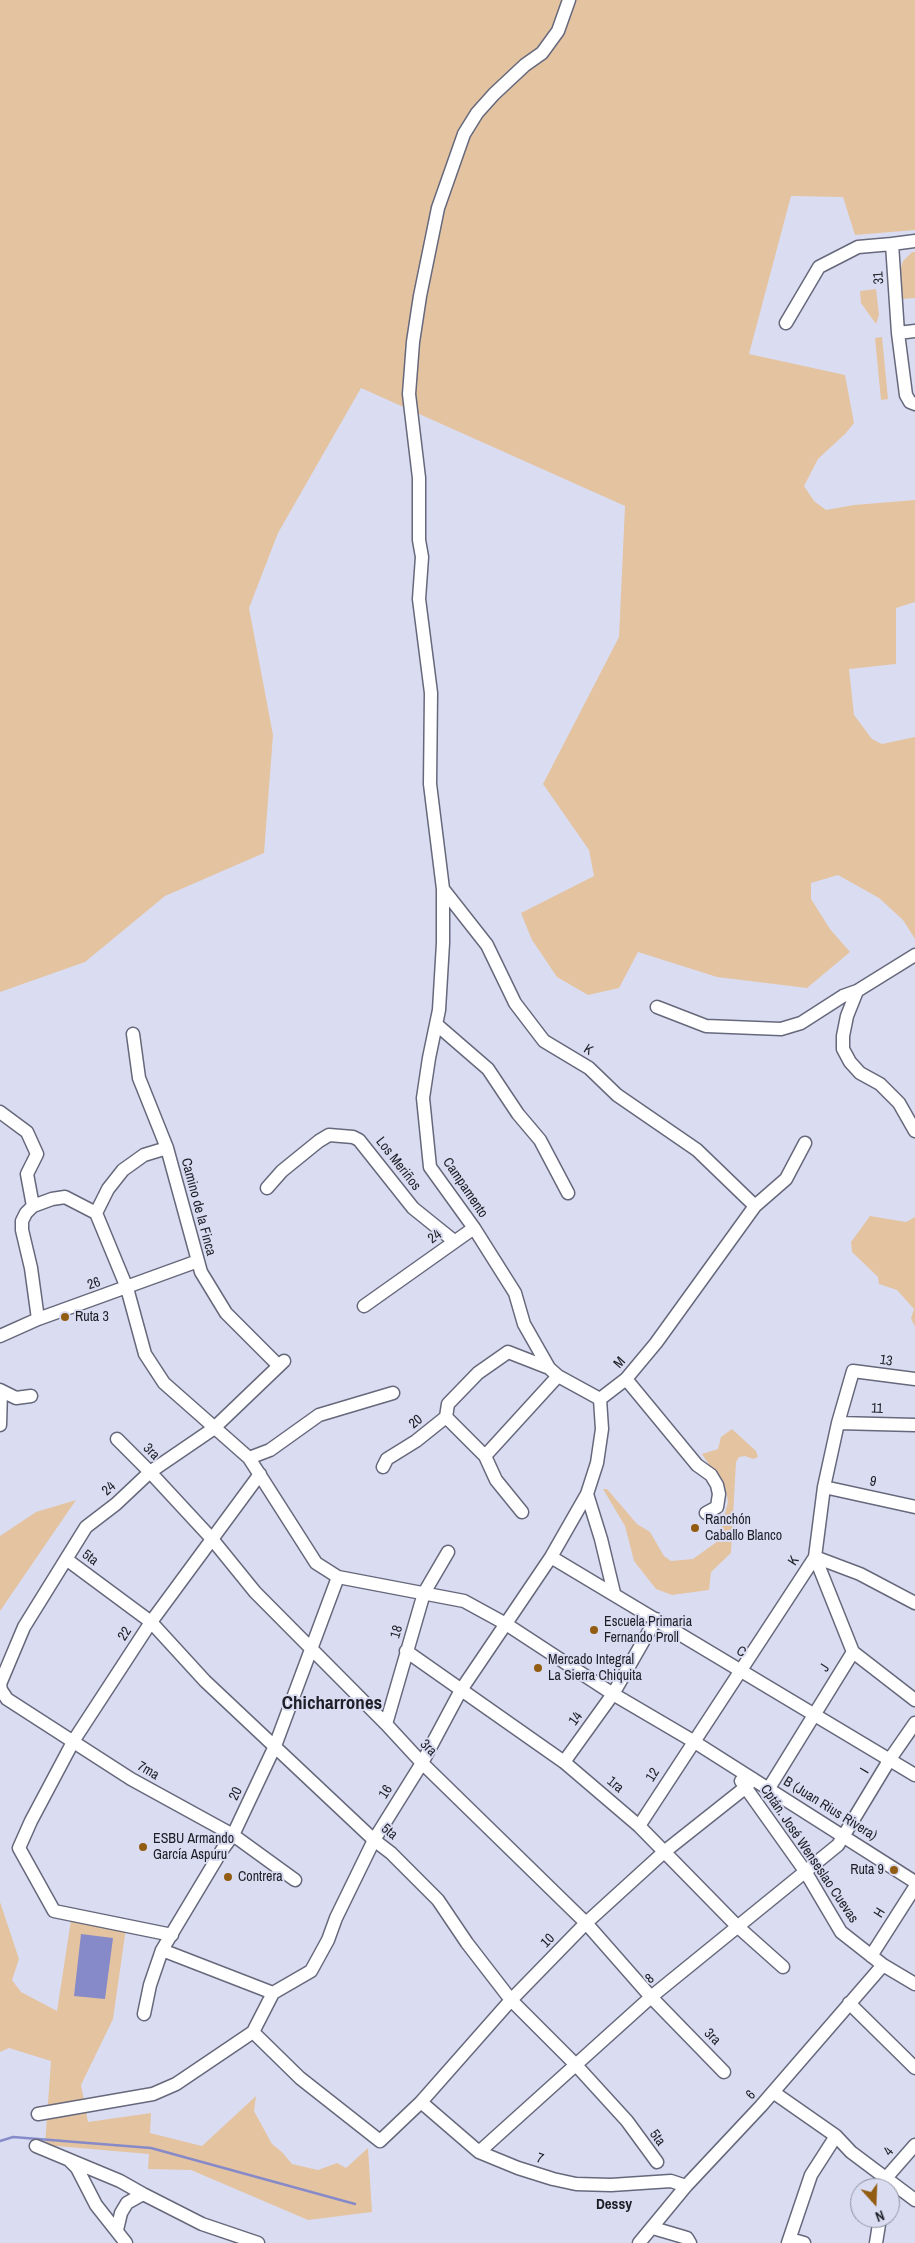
<!DOCTYPE html>
<meta charset="utf-8">
<style>
body{margin:0}
#map{position:relative;width:915px;height:2243px;overflow:hidden;background:#daddf2;font-family:"Archivo Narrow",sans-serif}
canvas{display:block}
.north{position:absolute;left:850px;top:2178px;width:50px;height:50px;box-sizing:border-box;background:#daddf2;border:1px solid #8e91a0;border-radius:50%;rotate:160deg;font-size:14px;font-weight:700;line-height:20px;text-align:center;color:#1d1e26}
.north::after{content:'';display:block;margin:auto;width:18px;height:22px;background:#925d13;clip-path:polygon(50% 0,100% 100%,50% 72%,0 100%)}
</style>
<div id="map">
<canvas width="915" height="2243"></canvas>
<div class="north">N</div>
</div>
<script>
const context = document.querySelector('canvas').getContext('2d');
context.lineJoin = 'round';
function fill(path, color) { context.fillStyle = color; context.fill(path, 'evenodd'); }
const shape = rows => new Path2D(rows.map(r => 'M' + r).join(''));
function trace(path, color, width, dash) { context.strokeStyle = color; context.lineWidth = width; context.lineCap = dash ? 'butt' : 'round'; context.setLineDash(dash || []); context.stroke(path); }
function write(font, color, halo, rows, align = 'center') {
  context.font = font + ' "Archivo Narrow",sans-serif'; context.lineWidth = 4; context.setLineDash([]); context.textBaseline = 'middle'; context.strokeStyle = halo; context.fillStyle = color; for (const [text, x, y, turn = 0] of rows) {
    context.save(); context.translate(x, y); context.rotate((+turn || 0) * Math.PI / 180); context.textAlign = isNaN(turn) ? turn : align; if (halo) context.strokeText(text, 0, 0); context.fillText(text, 0, 0); context.restore();
  }
}
const green = shape([
 [0,0,915,0,915,230,855,235,843,197,791,196,749,354,845,375,854,423,846,433,818,459,804,486,814,501,826,510,854,505,915,500,915,602,896,608,896,664,849,669,854,715,872,739,882,744,915,737,915,939,903,920,879,898,838,875,811,883,811,899,830,929,850,952,807,988,717,977,638,952,619,988,588,995,557,977,532,940,521,913,594,876,589,850,543,784,619,637,625,506,361,388,278,533,249,608,273,735,264,853,165,896,85,962,0,992],
 [912,252,915,252,915,298,902,299,899,274,903,261],
 [876,289,879,315,876,324,861,303,860,291],
 [882,337,888,399,881,400,875,338],
 [870,1216,906,1222,915,1217,915,1327,911,1318,914,1309,897,1290,879,1284,878,1277,852,1252,851,1242],
 [732,1429,756,1451,758,1457,753,1459,745,1456,739,1457,736,1462,731,1553,711,1572,709,1590,672,1595,656,1589,634,1561,625,1526,603,1489,607,1489,637,1524,650,1532,664,1556,671,1561,693,1559,718,1541,728,1502,726,1490,702,1454,718,1449,721,1437],
 [76,1500,0,1611,0,1536,36,1512],
 [0,1902,19,1959,12,1980,21,1992,57,2011,71,1920,126,1928,113,2019,81,2085,88,2122,151,2113,150,2133,202,2146,256,2096,254,2111,272,2144,282,2152,292,2164,318,2170,337,2163,346,2168,368,2148,372,2212,308,2220,191,2170,148,2169,149,2154,45,2145,51,2061,9,2048,0,2052]
]);
const water = shape([
 [81,1934,113,1938,105,1999,74,1996]
]);
const stream = shape([
 [0,2141,13,2137,151,2148,355,2204]
]);
const minor = shape([
 [569,0,558,31,542,53,525,65,494,94,477,113,464,134,438,208,420,296,413,342,409,394,419,478,419,540,422,557,419,599,431,693,430,784,443,889,443,943,439,1010,429,1058,423,1098,430,1167,474,1228,515,1293,524,1324,549,1368,558,1376,600,1399],
 [915,241,892,244,898,333,906,395,910,402,915,404],
 [786,323,819,267,858,247,892,244],
 [898,333,915,331],
 [443,889,487,945,515,1003,544,1041,589,1068,617,1095,697,1150,755,1206],
 [915,955,857,991,847,1016,843,1036,843,1049,850,1062,860,1073,880,1084,899,1103,915,1131],
 [657,1007,706,1026,781,1029,801,1023,843,996,857,991],
 [436,1024,488,1069,518,1114,540,1140,568,1193],
 [133,1034,139,1078,167,1148,201,1272,226,1313,278,1365],
 [0,1112,27,1132,37,1154,27,1174,33,1206],
 [267,1188,282,1171,319,1141,329,1135,353,1137,359,1140,413,1208,454,1241],
 [96,1213,108,1189,123,1170,144,1155,167,1148],
 [364,1306,474,1228],
 [38,1319,31,1268,22,1230,22,1221,26,1213,33,1206,52,1199,65,1197,96,1213,127,1288,145,1354,164,1383,249,1458,316,1563,338,1577,464,1601,506,1624,613,1694,693,1741,915,1882],
 [0,1336,38,1319,198,1261],
 [284,1361,213,1429,150,1472,116,1504,86,1527,24,1627,0,1684,1,1690,7,1699,131,1779,233,1835,295,1880],
 [626,1379,697,1465,711,1475,717,1485,719,1494,717,1507,706,1513],
 [0,1390,16,1398,31,1396],
 [600,1399,626,1379,656,1343,755,1206,786,1179,805,1143],
 [446,1417,448,1404,478,1373,508,1352,549,1368],
 [446,1417,485,1456,496,1480,522,1512],
 [838,1423,915,1425],
 [0,1425,1,1391],
 [117,1439,150,1472,212,1539,255,1592,386,1724,422,1763,586,1923,651,1997,724,2072],
 [485,1456,558,1376],
 [249,1458,270,1450,319,1415,393,1393],
 [383,1467,387,1459,416,1441,446,1417],
 [824,1487,915,1507],
 [587,1494,601,1539,614,1593],
 [551,1557,915,1775],
 [815,1557,860,1574,915,1603],
 [66,1559,151,1622,205,1681,374,1840,391,1853,438,1900,467,1943,511,2000,575,2064,627,2121,657,2162],
 [406,1651,564,1762,639,1826,737,1926,783,1967],
 [853,1652,915,1700],
 [386,1724,424,1593,448,1552],
 [564,1762,613,1694,656,1619],
 [741,1781,805,1871,841,1932,883,1965,915,1984],
 [769,1788,853,1652,815,1557],
 [639,1826,815,1557,824,1487,838,1423,853,1371,915,1379],
 [172,1935,54,1911,19,1848,31,1821,74,1740,151,1622,260,1474],
 [162,1950,273,1993],
 [871,1956,915,1887],
 [273,1993,311,1971,328,1940,336,1918,374,1840,422,1763,461,1690,551,1557,587,1494,597,1463,602,1429,600,1399],
 [849,2003,915,2068],
 [144,2014,150,1985,162,1950,222,1850,233,1835,275,1746,338,1577],
 [253,2032,300,2078,380,2141,421,2102,511,2000,586,1923,664,1852,746,1787,753,1779],
 [773,2092,836,2136,851,2152,915,2200],
 [421,2102,479,2152,518,2168,553,2179,576,2184,611,2185,671,2181,686,2186],
 [38,2114,153,2094,176,2084,253,2032,273,1993],
 [36,2146,120,2181,143,2194],
 [479,2152,651,1997,838,1845,890,1759,915,1723],
 [70,2161,77,2168,96,2205,126,2243],
 [885,2188,886,2178,915,2145],
 [653,2228,687,2238,690,2243],
 [117,2230,121,2213,127,2203,143,2194,202,2224,258,2243],
 [790,2239,804,2243],
 [639,2243,686,2186,761,2106,883,1965],
 [788,2243,811,2175,836,2136],
 [876,2243,880,2218]
]);
const markers = [
 [65,1317,5,"#925d13"],
 [695,1528,5,"#925d13"],
 [594,1630,5,"#925d13"],
 [538,1668,5,"#925d13"],
 [143,1847,5,"#925d13"],
 [894,1870,5,"#925d13"],
 [228,1877,5,"#925d13"]
];
const streetNames = [
 ["31",879,278,-94],
 ["K",588,1050,32],
 ["Los Meriños",398,1164,52],
 ["Campamento",465,1188,56],
 ["Camino de la Finca",198,1207,75],
 ["24",435,1237,-36],
 ["26",94,1284,-19],
 ["13",886,1361,8],
 ["M",620,1363,-48],
 ["11",877,1409,2],
 ["20",416,1422,-39],
 ["3ra",151,1452,45],
 ["9",873,1482,12],
 ["24",109,1489,-41],
 ["5ta",90,1558,36],
 ["K",794,1561,-57],
 ["18",397,1632,-73],
 ["22",125,1634,-57],
 ["C",741,1652,30],
 ["J",825,1668,-58],
 ["14",576,1719,-54],
 ["3ra",428,1748,46],
 ["7ma",148,1771,30],
 ["I",865,1771,-59],
 ["12",653,1775,-58],
 ["1ra",615,1785,40],
 ["16",386,1792,-58],
 ["20",236,1794,-65],
 ["B (Juan Rius Rivera)",830,1809,32],
 ["5ta",389,1832,39],
 ["Cptán. José Wenseslao Cuevas",809,1854,56],
 ["H",880,1913,-58],
 ["10",548,1941,-46],
 ["8",650,1979,-40],
 ["3ra",712,2037,46],
 ["6",751,2095,-48],
 ["5ta",657,2138,54],
 ["4",889,2152,-49],
 ["7",540,2159,18]
];
const poiNames = [
 ["Ruta 3",75,1317],
 ["Ranchón",705,1520],
 ["Caballo Blanco",705,1536],
 ["Escuela Primaria",604,1622],
 ["Fernando Proll",604,1638],
 ["Mercado Integral",548,1660],
 ["La Sierra Chiquita",548,1676],
 ["ESBU Armando",153,1839],
 ["García Aspuru",153,1855],
 ["Ruta 9",884,1870,"right"],
 ["Contrera",238,1877]
];
const neighbourhoodNames = [
 ["Dessy",614,2205]
];
const districtNames = [
 ["Chicharrones",332,1704]
];
fill(green, '#e4c3a1');
fill(water, '#868ac9');
trace(stream, '#868ac9', 2.5);
trace(minor, '#66687b', 15);
trace(minor, '#fff', 12);
for (const [x, y, r, color] of markers) { const dot = new Path2D(); dot.arc(x, y, r, 0, 2 * Math.PI); context.fillStyle = color; context.fill(dot); trace(dot, '#daddf2', 2); }
write('14px', '#1d1e26', '#daddf2', streetNames);
write('14px', '#1d1e26', '#daddf2', poiNames, 'left');
write('bold 15px', '#1d1e26', '#daddf2', neighbourhoodNames);
write('bold 19px', '#1d1e26', '#daddf2', districtNames);
</script>
